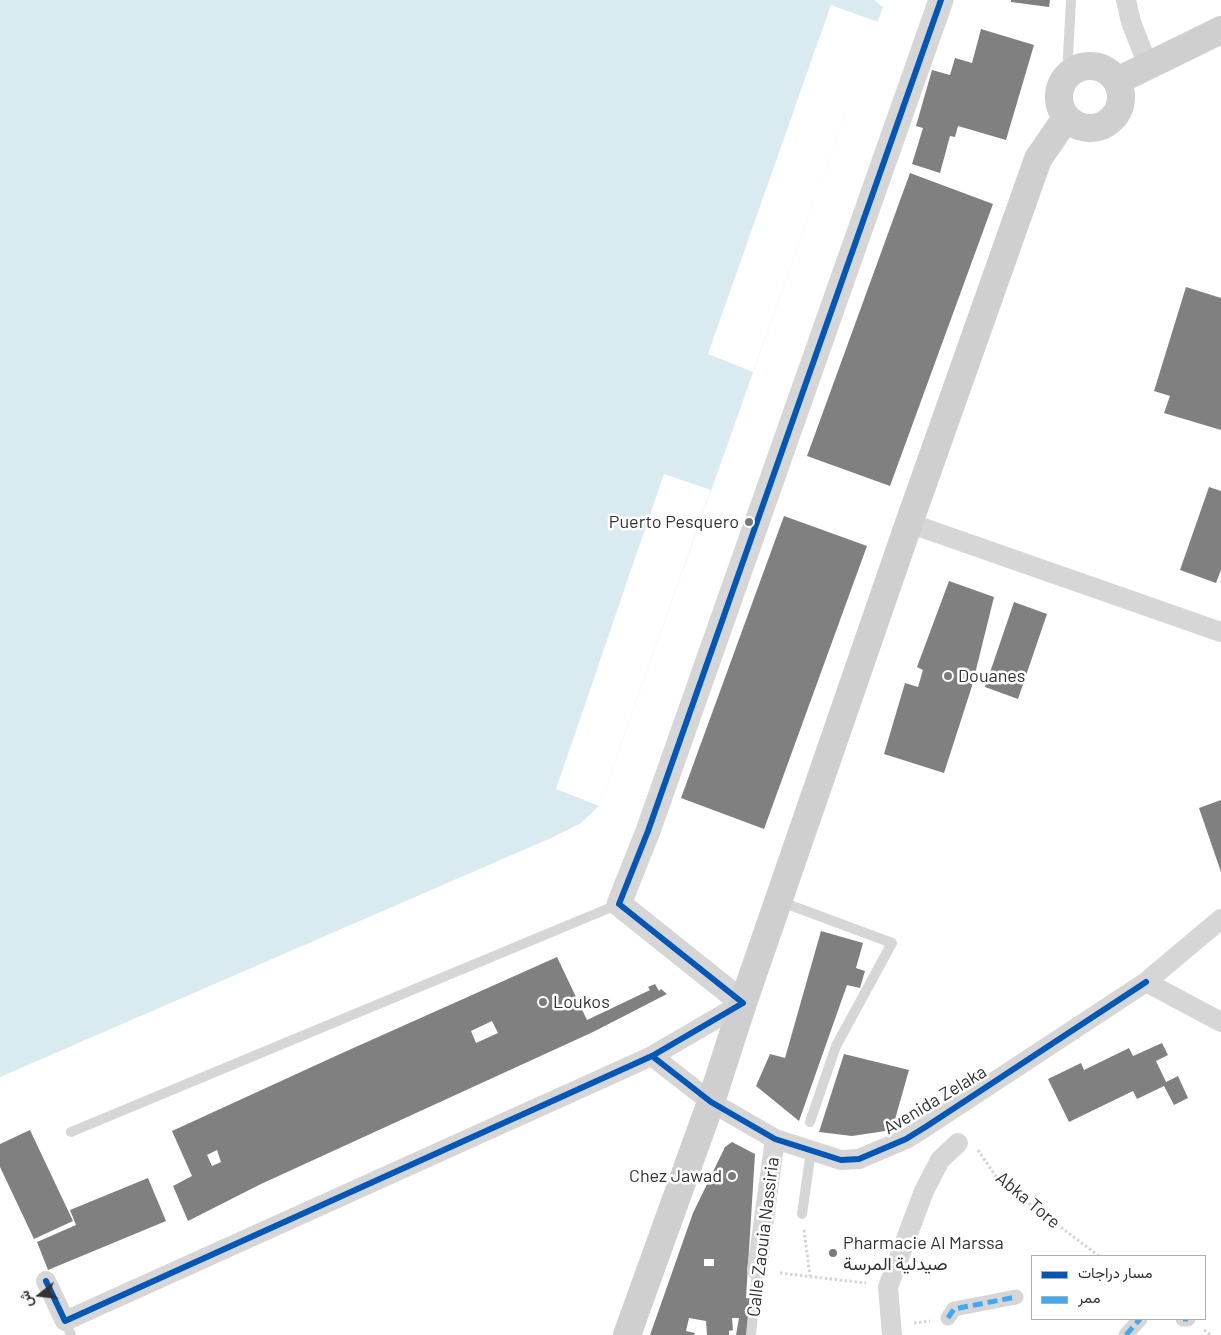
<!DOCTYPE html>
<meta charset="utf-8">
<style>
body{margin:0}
#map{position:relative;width:1221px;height:1335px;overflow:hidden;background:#fff;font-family:Barlow,Vazirmatn,sans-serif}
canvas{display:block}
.legend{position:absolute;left:1031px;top:1255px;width:175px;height:65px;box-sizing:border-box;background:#fff;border:1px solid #adadad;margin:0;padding:6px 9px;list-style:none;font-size:15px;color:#323232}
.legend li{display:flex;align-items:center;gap:10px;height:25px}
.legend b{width:25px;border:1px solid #adadad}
.north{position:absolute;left:15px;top:1270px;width:50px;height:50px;-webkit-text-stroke:4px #fff;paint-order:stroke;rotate:254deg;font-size:14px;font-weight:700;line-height:20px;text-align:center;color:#323232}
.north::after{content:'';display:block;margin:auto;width:18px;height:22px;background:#323232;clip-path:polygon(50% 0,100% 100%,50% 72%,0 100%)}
</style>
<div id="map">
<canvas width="1221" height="1335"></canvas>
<ul class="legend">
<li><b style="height:6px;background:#0057b8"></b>مسار دراجات</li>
<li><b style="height:6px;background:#3fa9f5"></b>ممر</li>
</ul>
<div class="north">ش</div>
</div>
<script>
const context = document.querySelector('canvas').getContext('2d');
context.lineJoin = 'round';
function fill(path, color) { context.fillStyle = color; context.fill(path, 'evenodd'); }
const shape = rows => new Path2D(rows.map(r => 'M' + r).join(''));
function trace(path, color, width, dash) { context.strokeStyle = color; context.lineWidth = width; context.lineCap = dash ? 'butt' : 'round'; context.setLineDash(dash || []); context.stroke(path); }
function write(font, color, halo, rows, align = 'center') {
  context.font = font + ' Barlow,Vazirmatn,sans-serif'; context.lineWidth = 5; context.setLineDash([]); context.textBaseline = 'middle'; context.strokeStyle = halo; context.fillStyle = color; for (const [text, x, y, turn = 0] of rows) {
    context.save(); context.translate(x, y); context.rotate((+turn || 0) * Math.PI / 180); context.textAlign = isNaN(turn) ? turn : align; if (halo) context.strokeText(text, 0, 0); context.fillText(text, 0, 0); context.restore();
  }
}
const water = shape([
 [0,0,874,0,883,7,599,806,581,823,551,838,0,1077]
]);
const pier = shape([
 [831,5,878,22,753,372,708,354],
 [664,474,711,490,599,806,556,789]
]);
const building = shape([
 [1011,0,1050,0,1049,7,1011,2],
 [981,29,1034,45,1006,140,958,126,955,137,950,136,940,173,912,164,923,128,916,126,932,70,950,75,955,58,972,63],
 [910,173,993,204,890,486,807,456],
 [1186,287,1221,298,1221,430,1164,413,1170,396,1154,391],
 [1209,487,1221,491,1221,570,1216,583,1180,570],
 [784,516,867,546,764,829,681,798],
 [949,581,994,597,972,686,944,773,884,754,905,683,918,687,923,670,917,667],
 [1014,602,1047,614,1018,699,985,687],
 [1221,800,1221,872,1199,808],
 [821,931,863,943,856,968,865,971,860,988,847,985,799,1121,756,1086,770,1054,785,1058],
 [557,957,587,1020,650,990,648,987,655,984,659,991,661,989,667,994,593,1032,261,1184,188,1221,173,1186,192,1176,172,1131,340,1054],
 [492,1021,498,1033,476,1043,471,1031],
 [217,1150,221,1162,212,1166,207,1155],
 [1162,1043,1168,1055,1156,1061,1166,1082,1178,1076,1188,1098,1174,1105,1164,1086,1137,1099,1133,1091,1069,1122,1048,1079,1081,1063,1084,1070,1129,1048,1133,1056],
 [844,1054,909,1070,892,1130,852,1136,819,1132],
 [30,1130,73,1221,34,1239,0,1167,0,1144],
 [732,1142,755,1154,746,1298,754,1299,747,1335,736,1335,739,1318,732,1318,733,1330,729,1331,729,1335,707,1335,706,1321,689,1318,686,1331,695,1333,694,1335,650,1335,693,1213,725,1147],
 [704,1259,714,1259,714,1266,704,1266],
 [148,1178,166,1221,48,1270,37,1242,76,1225,70,1210]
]);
const path = shape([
 [978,1150,999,1181,1099,1256],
 [804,1230,810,1276],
 [780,1273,866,1283],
 [914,1323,930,1321],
 [1204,1330,1211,1335]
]);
const service = shape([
 [1067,75,1071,0],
 [779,901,892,943,836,1046,810,1122],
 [71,1132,619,904],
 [802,1214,811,1151],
 [65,1321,71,1335],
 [751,1335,757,1270]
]);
const pedestrian = shape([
 [948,1318,954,1309,1016,1297],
 [1183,1319,1188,1319],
 [1126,1335,1140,1319]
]);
const minor = shape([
 [1126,0,1131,22,1148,66],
 [909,523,1221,632],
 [1221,919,1146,982,1221,1022],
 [652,1056,711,1102,775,1139,841,1160,859,1159,906,1139,927,1126,1146,982],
 [757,1270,775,1139],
 [46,1281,65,1321,652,1056,743,1003],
 [892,1335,888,1287,924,1191,940,1160,958,1143]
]);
const tertiary = shape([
 [743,1003,619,904,648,831,941,0]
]);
const secondary = shape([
 '1059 97a31 31 0 1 1 62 0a31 31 0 1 1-62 0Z',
 [1117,81,1221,30],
 [627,1335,711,1102,743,1003,909,523,1038,159,1066,118]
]);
const quiet = shape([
 [948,1318,954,1309,1016,1297],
 [1183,1319,1188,1319],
 [1126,1335,1140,1319]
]);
const cycleway = shape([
 [652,1056,711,1102,775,1139,841,1160,859,1159,906,1139,927,1126,1146,982],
 [46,1281,65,1321,652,1056,743,1003,619,904,648,831,941,0]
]);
const markers = [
 [749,522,5,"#7a7a7a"],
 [948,676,5,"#7a7a7a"],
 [543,1002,5,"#7a7a7a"],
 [732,1176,5,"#7a7a7a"],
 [833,1253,5,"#7a7a7a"]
];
const poiNames = [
 ["Puerto Pesquero",739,522,"right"],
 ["Douanes",958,676],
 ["Loukos",553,1002],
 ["Chez Jawad",722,1176,"right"],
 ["Pharmacie Al Marssa",843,1243],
 ["صيدلية المرسة",843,1264]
];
const streetNames = [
 ["Avenida Zelaka",935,1100,-31],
 ["Abka Tore",1028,1200,40],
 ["Calle Zaouia Nassiria",763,1237,-83]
];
fill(water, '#d9ebf0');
fill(pier, '#fff');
fill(building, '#808080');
trace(path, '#d4d4d4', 3, [2.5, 2.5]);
trace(service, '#d6d6d6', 10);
trace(pedestrian, '#d6d6d6', 15);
trace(minor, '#d6d6d6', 20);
trace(tertiary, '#d6d6d6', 25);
trace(secondary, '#cfcfcf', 28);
trace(quiet, '#3fa9f5', 5, [10, 5]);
trace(cycleway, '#0057b8', 6);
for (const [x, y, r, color] of markers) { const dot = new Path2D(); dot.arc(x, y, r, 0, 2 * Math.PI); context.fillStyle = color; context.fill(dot); trace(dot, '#fff', 2); }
write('18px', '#323232', '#fff', poiNames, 'left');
write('18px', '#323232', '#fff', streetNames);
</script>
